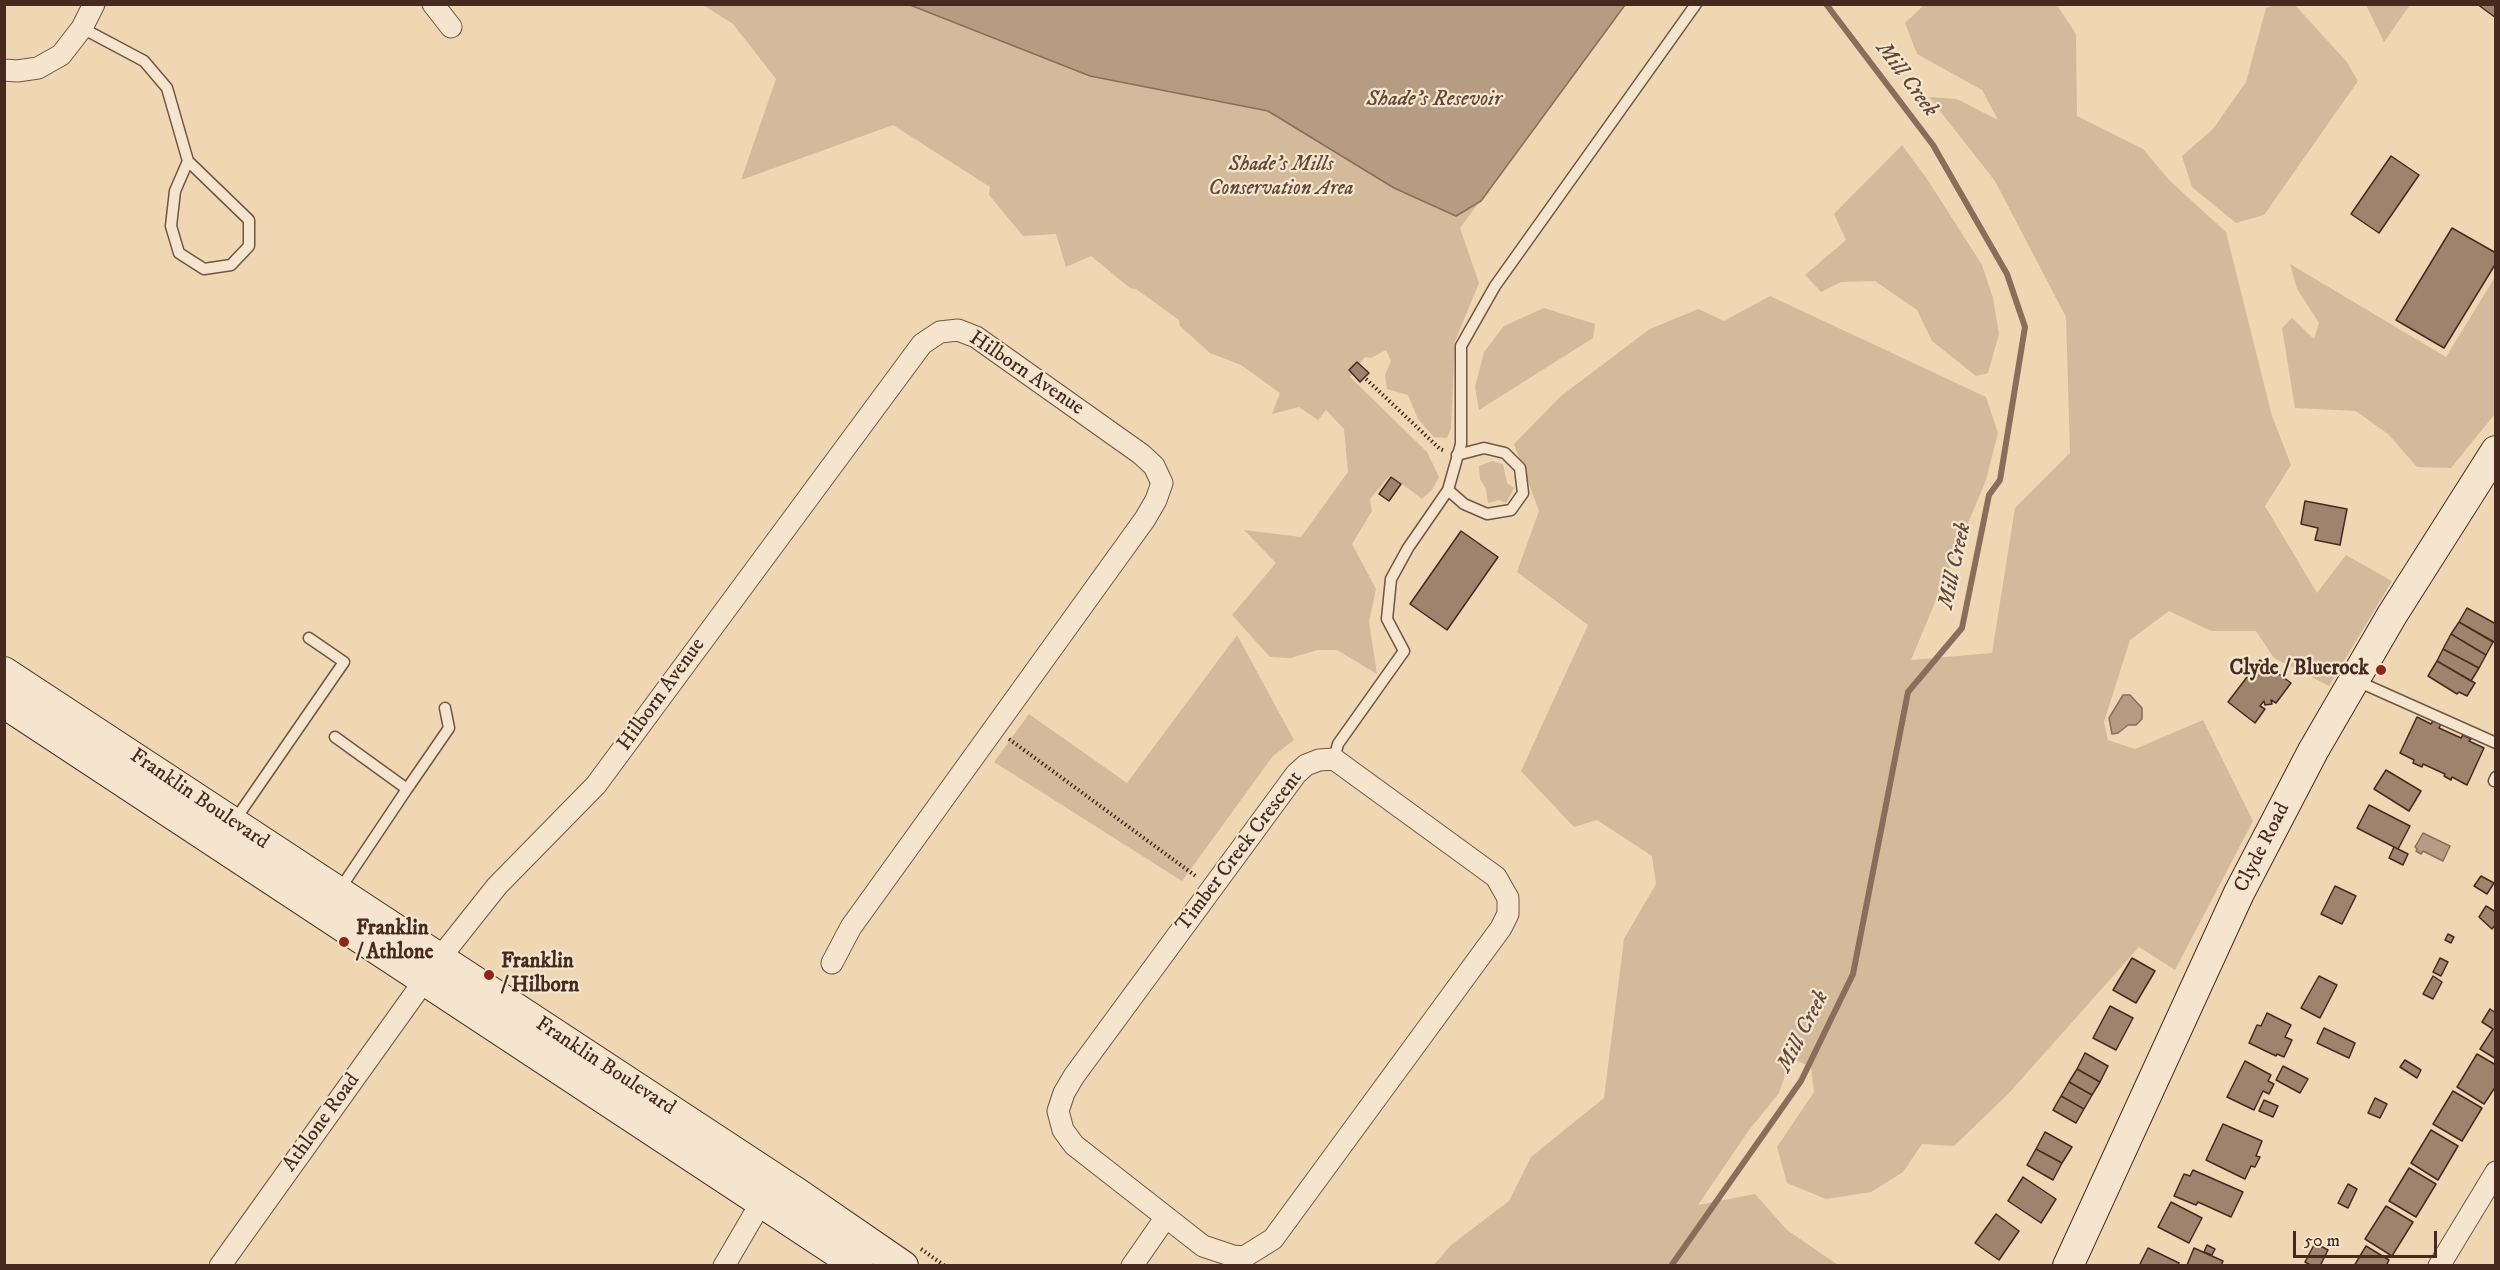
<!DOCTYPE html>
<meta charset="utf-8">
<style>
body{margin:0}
#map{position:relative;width:2500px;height:1270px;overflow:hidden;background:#efd7b4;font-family:"IM FELL DW Pica",serif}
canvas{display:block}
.frame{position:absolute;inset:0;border:6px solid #462a20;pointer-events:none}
.scale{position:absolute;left:2293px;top:1231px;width:144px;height:27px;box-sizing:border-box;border:3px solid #462a20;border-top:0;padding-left:8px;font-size:18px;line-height:21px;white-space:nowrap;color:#462a20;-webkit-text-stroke:4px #f5e5ce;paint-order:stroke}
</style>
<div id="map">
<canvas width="2500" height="1270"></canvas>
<div class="frame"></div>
<div class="scale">50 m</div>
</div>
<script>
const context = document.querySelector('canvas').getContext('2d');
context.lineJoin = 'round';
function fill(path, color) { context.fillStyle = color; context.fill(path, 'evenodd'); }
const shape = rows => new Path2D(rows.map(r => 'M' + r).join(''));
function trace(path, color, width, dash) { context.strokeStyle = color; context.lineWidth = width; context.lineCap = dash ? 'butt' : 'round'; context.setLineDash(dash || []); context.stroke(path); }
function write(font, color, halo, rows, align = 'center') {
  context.font = font + ' "IM FELL DW Pica",serif'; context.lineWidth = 4.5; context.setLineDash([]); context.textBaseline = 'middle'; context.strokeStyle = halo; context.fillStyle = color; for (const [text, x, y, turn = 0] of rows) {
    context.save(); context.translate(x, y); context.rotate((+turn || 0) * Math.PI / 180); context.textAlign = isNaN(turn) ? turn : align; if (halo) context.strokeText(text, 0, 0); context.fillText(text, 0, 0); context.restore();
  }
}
const green = shape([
 [703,5,1625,5,1460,228,1479,283,1455,341,1451,428,1447,438,1434,437,1418,419,1408,395,1387,389,1385,375,1391,361,1386,350,1371,358,1365,357,1350,377,1427,452,1439,477,1432,490,1422,499,1390,475,1370,499,1372,511,1352,544,1376,589,1369,622,1377,674,1337,650,1318,650,1290,658,1270,657,1232,615,1276,563,1244,530,1301,537,1348,472,1344,429,1326,410,1318,420,1299,407,1272,414,1280,393,1241,365,1210,353,1180,326,1179,320,1136,289,1130,288,1091,256,1066,267,1056,234,1023,236,989,195,990,187,893,125,741,180,776,79,733,24],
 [1924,5,2057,5,2076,34,2077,116,2143,149,2170,181,2226,232,2272,416,2291,465,2265,506,2317,593,2346,555,2392,581,2329,686,2274,658,2256,631,2211,631,2169,611,2130,640,2104,722,2108,740,2135,749,2203,720,2253,821,2175,970,2139,947,2009,1093,1954,1146,1922,1144,1903,1172,1871,1192,1826,1199,1787,1183,1777,1147,1814,1092,1811,1067,1791,1058,1779,1093,1749,1130,1698,1205,1755,1194,1787,1230,1838,1265,1433,1266,1451,1245,1509,1201,1531,1157,1604,1098,1624,939,1656,884,1652,856,1597,820,1574,827,1521,771,1588,625,1517,572,1539,511,1514,444,1561,396,1650,329,1698,309,1724,321,1770,296,1986,397,1998,433,1986,480,1911,660,1992,653,2015,508,2070,453,2066,317,1995,181,1929,97,1957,99,1998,120,1982,90,1917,54,1905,23],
 [2274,5,2295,5,2346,61,2358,81,2264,215,2236,223,2192,187,2182,156,2213,129,2246,82,2266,8],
 [2366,5,2410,5,2384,42],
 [1902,145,1927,179,1982,265,1993,298,1999,334,1988,373,1976,376,1932,341,1917,310,1875,281,1841,282,1821,292,1805,275,1846,240,1834,214],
 [2290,264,2446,357,2495,277,2495,414,2451,468,2417,467,2388,434,2356,411,2295,408,2282,328,2292,318,2314,339,2319,323,2297,289],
 [1544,308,1595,324,1593,338,1479,410,1475,387,1484,352,1504,326],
 [1492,461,1503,464,1507,483,1514,488,1506,503,1499,500,1488,503,1486,489,1480,479,1479,466],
 [1237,635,1294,740,1273,756,1182,881,994,762,1029,714,1127,783]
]);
const water = shape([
 [910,5,1625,5,1481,201,1456,216,1394,188,1268,111,1090,76,910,5],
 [2123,695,2130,695,2142,708,2142,719,2136,725,2128,725,2118,733,2112,734,2109,718,2123,695],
 [2423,833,2450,846,2443,861,2423,851,2421,854,2416,851,2417,849,2415,847,2423,833]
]);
const stream = shape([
 [1671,1266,1801,1081,1853,974,1908,692,1962,628,1989,495,2000,480,2025,327,2007,274,1933,145,1826,4]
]);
const building = shape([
 [2477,4,2496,4,2496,18,2477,4],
 [2391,156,2419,175,2379,233,2351,214,2391,156],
 [2452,228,2496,253,2496,263,2444,348,2396,320,2452,228],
 [1357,362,1369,373,1360,382,1349,370,1357,362],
 [1391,477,1401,484,1389,501,1379,494,1391,477],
 [2305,501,2347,509,2340,545,2315,540,2318,528,2301,524,2305,501],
 [1461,531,1498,557,1447,630,1410,604,1461,531],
 [2467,608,2496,624,2496,643,2459,622,2467,608],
 [2459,622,2493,642,2486,655,2451,634,2459,622],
 [2451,634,2486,655,2479,668,2443,649,2451,634],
 [2443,649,2479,668,2471,681,2437,661,2443,649],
 [2260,660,2291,683,2276,703,2271,700,2272,704,2265,705,2264,701,2260,706,2265,709,2255,723,2228,702,2260,660],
 [2437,661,2475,683,2467,696,2459,692,2457,694,2428,676,2437,661],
 [2417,717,2431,724,2433,721,2441,724,2439,728,2461,738,2463,735,2471,739,2469,741,2484,748,2467,785,2452,777,2451,780,2444,776,2445,774,2423,764,2422,767,2413,763,2414,760,2400,753,2417,717],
 [2386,770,2421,791,2409,811,2374,789,2386,770],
 [2369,805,2410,826,2398,849,2357,828,2369,805],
 [2394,847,2408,854,2403,865,2389,858,2394,847],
 [2481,876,2494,883,2487,894,2474,886,2481,876],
 [2335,886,2356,896,2342,924,2321,914,2335,886],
 [2486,906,2496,912,2496,924,2492,929,2479,917,2486,906],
 [2448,934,2454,937,2451,943,2445,940,2448,934],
 [2132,958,2155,971,2136,1003,2113,990,2132,958],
 [2440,958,2448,962,2441,976,2433,972,2440,958],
 [2319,976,2337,985,2320,1018,2301,1008,2319,976],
 [2433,976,2442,982,2433,999,2423,994,2433,976],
 [2110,1006,2133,1018,2116,1050,2093,1038,2110,1006],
 [2490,1009,2496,1013,2496,1059,2480,1049,2493,1029,2482,1022,2490,1009],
 [2267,1013,2291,1025,2285,1037,2292,1040,2284,1057,2277,1054,2276,1056,2249,1043,2257,1025,2261,1026,2267,1013],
 [2324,1028,2355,1043,2349,1058,2317,1043,2324,1028],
 [2085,1053,2108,1066,2100,1082,2077,1069,2085,1053],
 [2477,1054,2496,1065,2496,1086,2484,1104,2457,1087,2477,1054],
 [2405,1060,2421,1070,2417,1078,2400,1067,2405,1060],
 [2245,1061,2271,1075,2268,1081,2274,1084,2269,1094,2263,1091,2254,1110,2227,1097,2245,1061],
 [2283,1066,2308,1079,2300,1093,2276,1080,2283,1066],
 [2077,1069,2100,1082,2092,1095,2069,1082,2077,1069],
 [2069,1082,2092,1095,2084,1109,2061,1096,2069,1082],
 [2453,1091,2482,1108,2462,1141,2433,1124,2453,1091],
 [2061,1096,2084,1109,2076,1123,2053,1110,2061,1096],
 [2375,1098,2387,1104,2380,1118,2368,1113,2375,1098],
 [2264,1100,2278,1106,2273,1117,2259,1111,2264,1100],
 [2223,1124,2262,1141,2256,1156,2260,1157,2255,1167,2251,1166,2245,1179,2206,1160,2223,1124],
 [2431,1130,2458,1146,2438,1180,2411,1163,2431,1130],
 [2045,1132,2072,1147,2062,1163,2036,1149,2045,1132],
 [2036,1149,2062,1163,2053,1180,2027,1165,2036,1149],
 [2409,1168,2436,1184,2416,1217,2389,1201,2409,1168],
 [2193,1170,2243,1192,2231,1217,2198,1202,2196,1205,2174,1196,2184,1174,2190,1176,2193,1170],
 [2023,1177,2056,1199,2041,1223,2008,1201,2023,1177],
 [2348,1184,2357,1189,2348,1208,2338,1203,2348,1184],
 [2171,1202,2202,1218,2189,1243,2158,1227,2171,1202],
 [2386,1206,2413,1222,2392,1256,2365,1239,2386,1206],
 [1996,1214,2019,1231,1999,1260,1975,1243,1996,1214],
 [2315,1243,2328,1250,2320,1266,2312,1266,2305,1262,2315,1243],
 [2207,1245,2215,1249,2212,1255,2204,1252,2207,1245],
 [2366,1246,2389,1260,2386,1266,2354,1266,2366,1246],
 [2148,1248,2179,1263,2178,1266,2139,1266,2148,1248],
 [2194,1248,2223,1261,2221,1266,2187,1265,2194,1248]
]);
const path = shape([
 [1366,379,1440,449,1445,451],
 [1009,739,1197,877],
 [921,1249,945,1266]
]);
const lane = shape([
 [82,28,144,61,167,88,188,161,249,220,249,246,231,265,204,269,179,253,171,226,175,191,188,161],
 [1448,490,1464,504,1487,514,1511,510,1523,493,1520,468,1505,453,1484,448,1457,455],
 [2357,681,2496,743],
 [335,737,407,789,340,889],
 [1334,759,1338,744,1404,651,1387,619,1391,579,1408,548,1448,490,1461,444,1461,346,1495,286,1696,4],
 [2494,781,2496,777],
 [407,789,449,728,445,708],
 [235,820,344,662,309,638]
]);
const street = shape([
 [433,4,451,27],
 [4,70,17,71,38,68,61,55,82,28,94,4],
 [1334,759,1496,877,1508,898,1508,914,1501,928,1273,1239,1244,1257,1233,1256,1203,1246,1074,1145,1063,1130,1058,1111,1064,1093,1074,1076,1296,774,1306,765,1319,760,1334,759],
 [439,959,497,886,596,785,922,344,940,332,958,330,976,337,1141,454,1154,466,1162,483,1156,500,1145,519,851,927,832,963],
 [220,1266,424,981],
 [724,1266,762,1201],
 [1132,1266,1166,1217],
 [2439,1266,2496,1172]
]);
const secondary = shape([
 [4,672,797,1193,903,1266],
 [4,703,858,1266],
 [2068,1266,2239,893,2313,751,2392,615,2496,451]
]);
const markers = [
 [2381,670,6,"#8f2418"],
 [344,942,6,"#8f2418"],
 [489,975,6,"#8f2418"]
];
const parkNames = [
 ["Shade’s Mills",1281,166],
 ["Conservation Area",1281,190]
];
const streetNames = [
 ["Hilborn Avenue",1026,374,34],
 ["Hilborn Avenue",662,695,-54],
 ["Franklin Boulevard",199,800,34],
 ["Clyde Road",2263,848,-63],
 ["Timber Creek Crescent",1240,852,-53],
 ["Franklin Boulevard",605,1067,33],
 ["Athlone Road",322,1123,-54]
];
const poiNames = [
 ["Clyde / Bluerock",2369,670,"right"],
 ["Franklin",356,930],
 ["/ Athlone",356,954],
 ["Franklin",501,963],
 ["/ Hilborn",501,987]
];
const waterNames = [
 ["Mill Creek",1906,80,53],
 ["Shade’s Resevoir",1434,100],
 ["Mill Creek",1956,566,-78],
 ["Mill Creek",1804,1032,-63]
];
fill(green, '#d2ba9b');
fill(water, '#b69c82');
trace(water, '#896e5b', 1.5);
trace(stream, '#896e5b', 6);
fill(building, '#9e846d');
trace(building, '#462a20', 1.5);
trace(lane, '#705545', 13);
trace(street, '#705545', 23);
trace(secondary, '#462a20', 32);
trace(path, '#462a20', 4, [1.5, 3]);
trace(lane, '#f5e5ce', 10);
trace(street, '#f5e5ce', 21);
trace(secondary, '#f5e5ce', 30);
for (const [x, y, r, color] of markers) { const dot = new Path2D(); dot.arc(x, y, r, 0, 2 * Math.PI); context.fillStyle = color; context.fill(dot); trace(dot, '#f5e5ce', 2); }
write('italic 21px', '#624739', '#f5e5ce', parkNames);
write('21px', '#462a20', '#f5e5ce', streetNames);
write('bold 21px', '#462a20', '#f5e5ce', poiNames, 'left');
write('italic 22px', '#624638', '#f5e5ce', waterNames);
</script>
